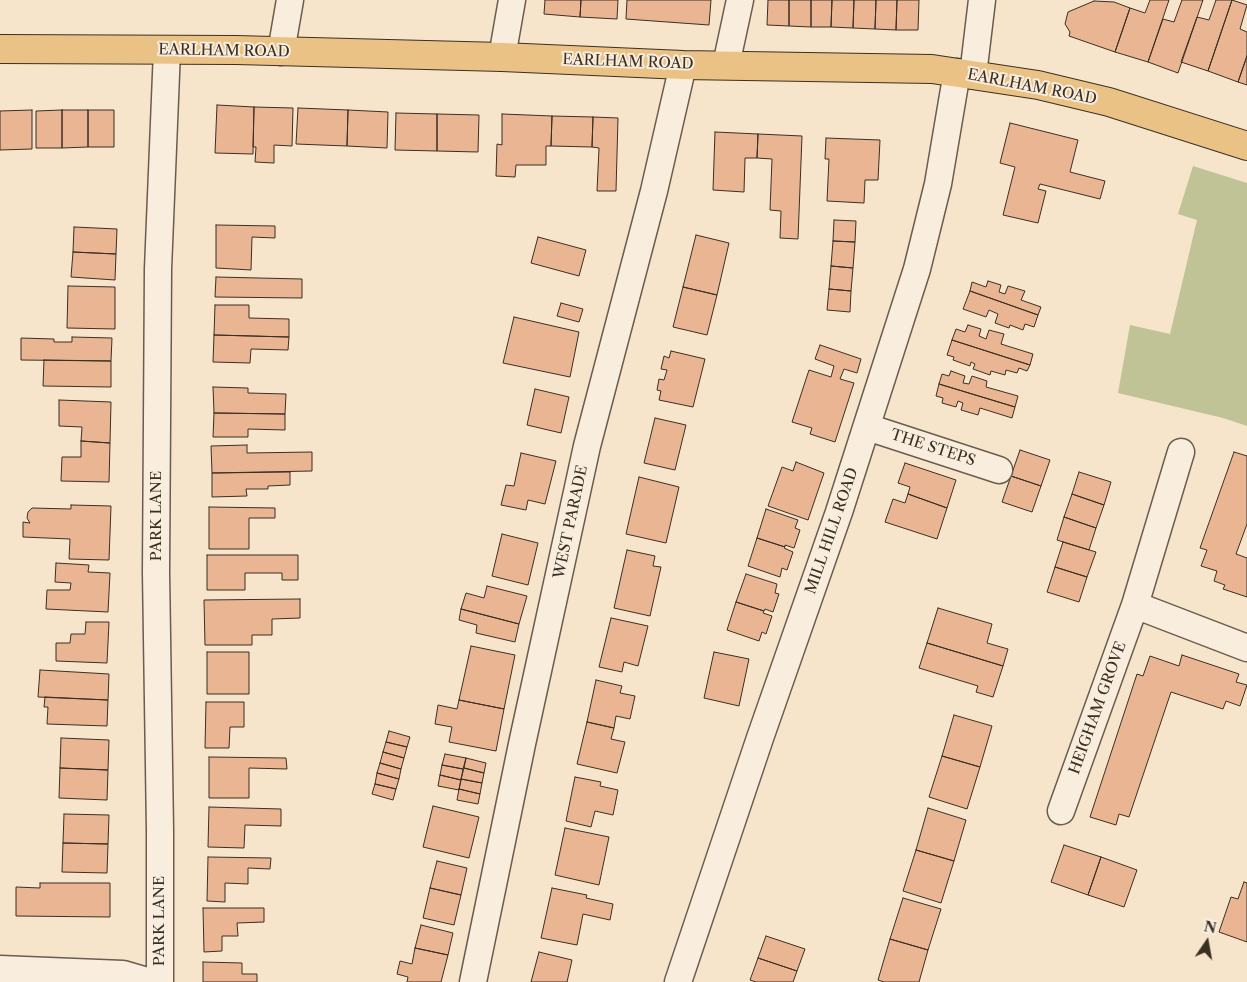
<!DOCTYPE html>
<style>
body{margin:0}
#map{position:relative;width:1247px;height:982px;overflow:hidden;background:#f6e5cb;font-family:"Libre Caslon Text",serif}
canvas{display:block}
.north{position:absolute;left:1182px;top:917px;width:50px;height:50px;-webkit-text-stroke:4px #f9eedd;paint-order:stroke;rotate:12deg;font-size:14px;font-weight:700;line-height:20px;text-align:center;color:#3b2f24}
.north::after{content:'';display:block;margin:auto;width:18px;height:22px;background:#3b2f24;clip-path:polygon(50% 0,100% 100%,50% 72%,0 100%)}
</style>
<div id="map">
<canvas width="1247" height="982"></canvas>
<div class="north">N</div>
</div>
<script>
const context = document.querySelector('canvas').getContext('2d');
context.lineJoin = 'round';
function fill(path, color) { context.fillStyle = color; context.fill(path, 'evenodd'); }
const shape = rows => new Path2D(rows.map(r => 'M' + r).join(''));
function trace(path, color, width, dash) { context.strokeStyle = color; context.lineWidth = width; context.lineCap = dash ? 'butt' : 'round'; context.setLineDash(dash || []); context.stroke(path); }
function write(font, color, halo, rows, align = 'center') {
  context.font = font + ' "Libre Caslon Text",serif'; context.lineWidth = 4; context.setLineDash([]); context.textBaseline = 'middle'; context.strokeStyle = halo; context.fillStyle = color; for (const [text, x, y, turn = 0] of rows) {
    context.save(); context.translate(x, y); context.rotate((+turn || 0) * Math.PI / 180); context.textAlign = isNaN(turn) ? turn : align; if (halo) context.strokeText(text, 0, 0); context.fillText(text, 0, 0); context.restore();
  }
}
const green = shape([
 [1193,166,1247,183,1247,426,1223,418,1118,393,1130,325,1170,334,1197,220,1178,214]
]);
const building = shape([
 [545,0,581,0,580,17,544,14,545,0],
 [581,0,618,0,617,19,580,17,581,0],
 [627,0,711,0,709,25,626,19,627,0],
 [768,0,789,0,789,26,767,25,768,0],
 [789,0,811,0,811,27,789,26,789,0],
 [811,0,832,0,831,27,811,27,811,0],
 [832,0,854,0,853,28,831,27,832,0],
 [854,0,876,0,875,29,853,28,854,0],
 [876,0,897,0,896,30,875,29,876,0],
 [897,0,919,0,918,30,896,30,897,0],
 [1150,0,1169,0,1148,62,1115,52,1130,8,1145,13,1150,0],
 [1182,0,1203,0,1178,73,1148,62,1163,19,1174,22,1182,0],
 [1216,0,1232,0,1208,71,1181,62,1197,17,1209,20,1216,0],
 [1232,0,1247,5,1240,29,1247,32,1247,56,1238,82,1208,71,1232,0],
 [1094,1,1114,2,1130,8,1115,52,1069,36,1070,32,1065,24,1068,12,1094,1],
 [1247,56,1247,85,1238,82,1247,56],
 [217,105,254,107,253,154,215,153,217,105],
 [254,107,293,108,292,146,274,145,274,163,255,162,256,147,253,147,254,107],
 [298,108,348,110,347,146,296,144,298,108],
 [32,110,32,149,0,150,0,111,32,110],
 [62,110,88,110,88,147,62,148,62,110],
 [62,110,62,148,36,148,36,111,62,110],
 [88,110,114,110,114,147,88,147,88,110],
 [348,110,388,112,387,148,347,146,348,110],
 [396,113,437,114,437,151,395,150,396,113],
 [437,114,479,115,478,152,437,151,437,114],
 [502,114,552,116,551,146,546,146,546,165,516,165,515,177,496,176,497,144,502,145,502,114],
 [552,116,593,117,592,147,551,146,552,116],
 [593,117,618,118,616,191,597,191,599,148,592,147,593,117],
 [1010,123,1078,140,1070,172,1105,181,1100,199,1040,184,1038,189,1046,191,1038,223,1003,215,1015,167,1000,163,1010,123],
 [715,132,758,134,757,158,745,158,744,192,713,190,715,132],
 [758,134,802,136,798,239,780,238,781,211,770,210,772,159,757,158,758,134],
 [826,138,880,140,878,180,865,180,864,203,827,201,829,159,825,159,826,138],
 [834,220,856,221,855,242,833,241,834,220],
 [216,225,275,226,275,238,252,237,251,270,216,268,216,225],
 [74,227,117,229,116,254,73,252,74,227],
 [696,235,729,243,717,295,683,287,696,235],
 [538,237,586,250,579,276,531,263,538,237],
 [833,241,855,242,853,268,831,266,833,241],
 [73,252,116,254,115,280,71,277,73,252],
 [831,266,853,268,851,291,829,289,831,266],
 [216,277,302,279,302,298,215,297,216,277],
 [988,281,1001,285,999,292,1005,294,1008,286,1025,291,1021,300,1041,307,1038,315,970,291,972,282,986,287,988,281],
 [68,286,115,287,115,329,67,328,68,286],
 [683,287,717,295,707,335,673,327,683,287],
 [829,289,851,291,850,312,827,310,829,289],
 [970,291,1038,315,1034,327,1025,324,1023,330,1010,325,1009,328,995,323,998,314,989,310,986,317,963,309,970,291],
 [561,303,583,309,579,322,557,316,561,303],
 [215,305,249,305,249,318,289,319,289,337,214,335,215,305],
 [514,317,579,332,570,377,503,363,514,317],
 [968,325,981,329,979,336,986,339,989,330,1004,334,1001,344,1033,354,1030,365,952,340,956,329,965,332,968,325],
 [214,335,289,337,288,350,251,349,250,363,213,362,214,335],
 [72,337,112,338,111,361,21,360,21,338,54,339,54,342,72,342,72,337],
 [952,340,1030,365,1027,371,1019,368,1017,373,1006,370,1005,375,991,371,990,375,973,369,975,364,971,362,970,366,953,360,954,357,947,355,952,340],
 [820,345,861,359,857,373,844,369,840,379,854,383,835,442,810,434,812,428,792,422,809,370,831,377,834,366,815,359,820,345],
 [671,351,705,359,693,407,659,400,661,391,657,390,659,379,664,380,667,370,661,369,664,356,669,358,671,351],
 [44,360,111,361,111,387,43,386,44,360],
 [951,371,965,376,963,383,969,384,972,376,987,381,986,387,1018,396,1015,407,939,384,942,374,949,376,951,371],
 [939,384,1015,407,1012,418,980,408,978,415,961,410,963,403,958,401,956,407,942,403,943,398,936,396,939,384],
 [213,387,248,388,248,393,286,394,285,414,214,413,213,387],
 [535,389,569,397,561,433,527,425,535,389],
 [59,400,111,402,110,443,81,441,82,427,59,426,59,400],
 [214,413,285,414,285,430,248,429,248,437,213,437,214,413],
 [655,418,686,425,675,470,644,463,655,418],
 [81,441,110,443,109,482,61,481,62,457,81,457,81,441],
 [247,445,247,453,312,452,312,471,212,473,211,446,247,445],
 [1020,450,1050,460,1041,486,1011,476,1020,450],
 [1234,452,1247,456,1247,524,1236,554,1247,558,1247,597,1223,589,1225,585,1214,581,1217,571,1201,566,1207,550,1200,548,1234,452],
 [521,453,556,461,545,504,528,500,526,510,501,505,506,485,514,486,521,453],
 [796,462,824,473,808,520,768,506,782,467,793,471,796,462],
 [905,463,956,480,947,508,908,494,910,487,898,483,905,463],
 [290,472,290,485,268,486,268,489,246,489,247,496,212,497,212,473,290,472],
 [1079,472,1111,482,1104,505,1072,494,1079,472],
 [1011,476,1041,486,1032,512,1002,502,1011,476],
 [639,477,679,487,666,543,626,534,639,477],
 [908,494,947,508,937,539,885,522,893,499,905,503,908,494],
 [1072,494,1104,505,1096,528,1064,517,1072,494],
 [71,505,111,506,109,560,69,559,70,539,23,537,23,522,30,523,27,518,28,512,32,508,71,509,71,505],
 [209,507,275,508,275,518,249,518,249,549,209,549,209,507],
 [766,509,798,520,795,528,800,530,794,548,785,545,785,547,757,538,766,509],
 [1064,517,1096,528,1089,550,1057,540,1064,517],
 [502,534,538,543,528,585,492,576,502,534],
 [757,538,785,547,784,548,793,552,787,570,782,568,780,577,748,566,757,538],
 [1063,542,1096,552,1087,577,1055,567,1063,542],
 [627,550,655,556,653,566,661,567,650,616,614,608,627,550],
 [207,555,298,555,298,580,282,580,282,573,245,573,245,590,207,590,207,555],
 [56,563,89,565,88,572,110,573,108,612,46,609,47,590,70,590,71,583,55,582,56,563],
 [1055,567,1087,577,1079,602,1047,592,1055,567],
 [746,574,777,584,775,593,779,594,773,612,765,609,764,611,736,602,746,574],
 [487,586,527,596,519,624,461,609,466,593,484,598,487,586],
 [300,599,300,618,272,619,272,635,252,635,252,645,205,645,204,600,300,599],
 [736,602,764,611,763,613,772,616,766,634,762,632,759,641,727,630,736,602],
 [938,608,992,624,987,643,1008,649,1003,666,927,643,938,608],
 [461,609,519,624,515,642,476,633,477,625,459,620,461,609],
 [611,618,648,626,638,666,624,662,622,672,599,667,611,618],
 [86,622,109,622,107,663,56,661,56,643,70,643,71,634,85,634,86,622],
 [927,643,1003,666,993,697,976,692,978,686,919,668,927,643],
 [471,646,515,655,504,709,459,700,471,646],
 [207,652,249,652,249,694,207,694,207,652],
 [714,652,749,659,739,706,704,698,714,652],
 [1182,655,1239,674,1236,682,1247,685,1240,706,1226,701,1223,709,1171,692,1129,817,1119,814,1116,825,1090,817,1137,674,1143,676,1150,656,1179,666,1182,655],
 [40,670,109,674,108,700,38,697,40,670],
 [596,680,622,686,620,693,635,696,630,719,616,716,614,728,587,722,596,680],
 [45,697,108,700,107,726,47,724,48,707,44,707,45,697],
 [459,700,504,709,496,751,449,742,452,727,435,724,438,705,457,709,459,700],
 [206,702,244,702,244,727,230,727,229,748,205,748,206,702],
 [954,715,992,726,980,767,942,756,954,715],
 [587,722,614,728,611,739,625,742,617,773,577,764,587,722],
 [389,731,410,737,407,747,386,742,389,731],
 [61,738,109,740,108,770,60,768,61,738],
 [386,742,407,747,404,758,383,752,386,742],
 [383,752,404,758,401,769,380,763,383,752],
 [445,754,466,758,463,769,442,765,445,754],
 [942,756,980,767,967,809,929,797,942,756],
 [209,757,286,758,287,769,249,768,249,798,209,798,209,757],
 [466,758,486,763,484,773,464,768,466,758],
 [380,763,401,769,399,779,377,773,380,763],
 [442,765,463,769,461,780,440,775,442,765],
 [60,768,108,770,107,800,59,798,60,768],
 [464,768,484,773,482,783,461,779,464,768],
 [377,773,399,779,396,789,375,784,377,773],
 [440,775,461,780,459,790,438,786,440,775],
 [575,777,601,782,600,786,618,790,613,815,595,811,591,827,566,821,575,777],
 [461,779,482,783,480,794,459,789,461,779],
 [375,784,396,789,393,800,372,794,375,784],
 [459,789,480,794,478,804,457,800,459,789],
 [433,806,479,817,469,858,423,847,433,806],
 [209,807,281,809,281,826,245,825,244,848,208,847,209,807],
 [928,808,966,820,954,861,916,850,928,808],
 [64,814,109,815,108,844,63,843,64,814],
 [565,828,609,837,599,885,555,875,565,828],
 [63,843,108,844,107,873,62,872,63,843],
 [1064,845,1101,857,1088,895,1051,882,1064,845],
 [916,850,954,861,941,903,903,891,916,850],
 [208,857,271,858,270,869,248,868,248,884,225,883,225,902,207,901,208,857],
 [1101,857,1137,870,1124,907,1088,895,1101,857],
 [437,861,467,868,461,895,430,888,437,861],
 [1244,882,1247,883,1247,942,1219,932,1231,897,1238,899,1244,882],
 [40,883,110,883,110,917,16,916,16,887,40,888,40,883],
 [430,888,461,895,454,925,423,918,430,888],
 [552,888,587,895,586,898,613,904,610,920,583,914,577,945,541,938,552,888],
 [903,898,941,909,928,950,890,939,903,898],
 [203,908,264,908,264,922,237,923,238,936,222,936,222,951,204,952,203,908],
 [421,925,453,933,448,955,415,948,421,925],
 [766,936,805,949,797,971,758,958,766,936],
 [890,939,928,950,919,982,884,982,878,980,890,939],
 [415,948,448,955,441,982,407,982,408,977,397,974,400,961,412,964,415,948],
 [539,952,572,960,567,982,531,982,539,952],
 [758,958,797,971,793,982,756,982,750,980,758,958],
 [203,962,242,963,242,974,257,974,257,982,203,982,203,962]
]);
const minor = shape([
 [281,52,290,0],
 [502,57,512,0],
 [726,65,740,0],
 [973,75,982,0],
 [867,427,999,470],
 [1181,452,1135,605,1247,648],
 [1061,811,1135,605],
 [0,969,123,974,147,981,160,982],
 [160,982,160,831,156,572,158,269,167,50],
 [473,982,522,744,587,446,654,191,683,65],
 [678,982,760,738,839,512,917,269,938,184,957,72]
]);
const major = shape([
 [0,49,236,50,502,57,683,65,932,69,1038,85,1109,102,1247,146]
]);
const streetNames = [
 ["EARLHAM ROAD",224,51,1],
 ["EARLHAM ROAD",628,62,2],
 ["EARLHAM ROAD",1032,87,11],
 ["THE STEPS",933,448,18],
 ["PARK LANE",157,516,-90],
 ["WEST PARADE",571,522,-78],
 ["MILL HILL ROAD",832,531,-71],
 ["HEIGHAM GROVE",1098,708,-70],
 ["PARK LANE",160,921,-90]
];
fill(green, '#c0c395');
fill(building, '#e9b592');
trace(building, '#3b2f24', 1);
trace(minor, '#6a5c4e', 29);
trace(major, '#3b2f24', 30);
trace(minor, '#f9eedd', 26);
trace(major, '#ebc286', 28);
write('15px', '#3b2f24', '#f9eedd', streetNames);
</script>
